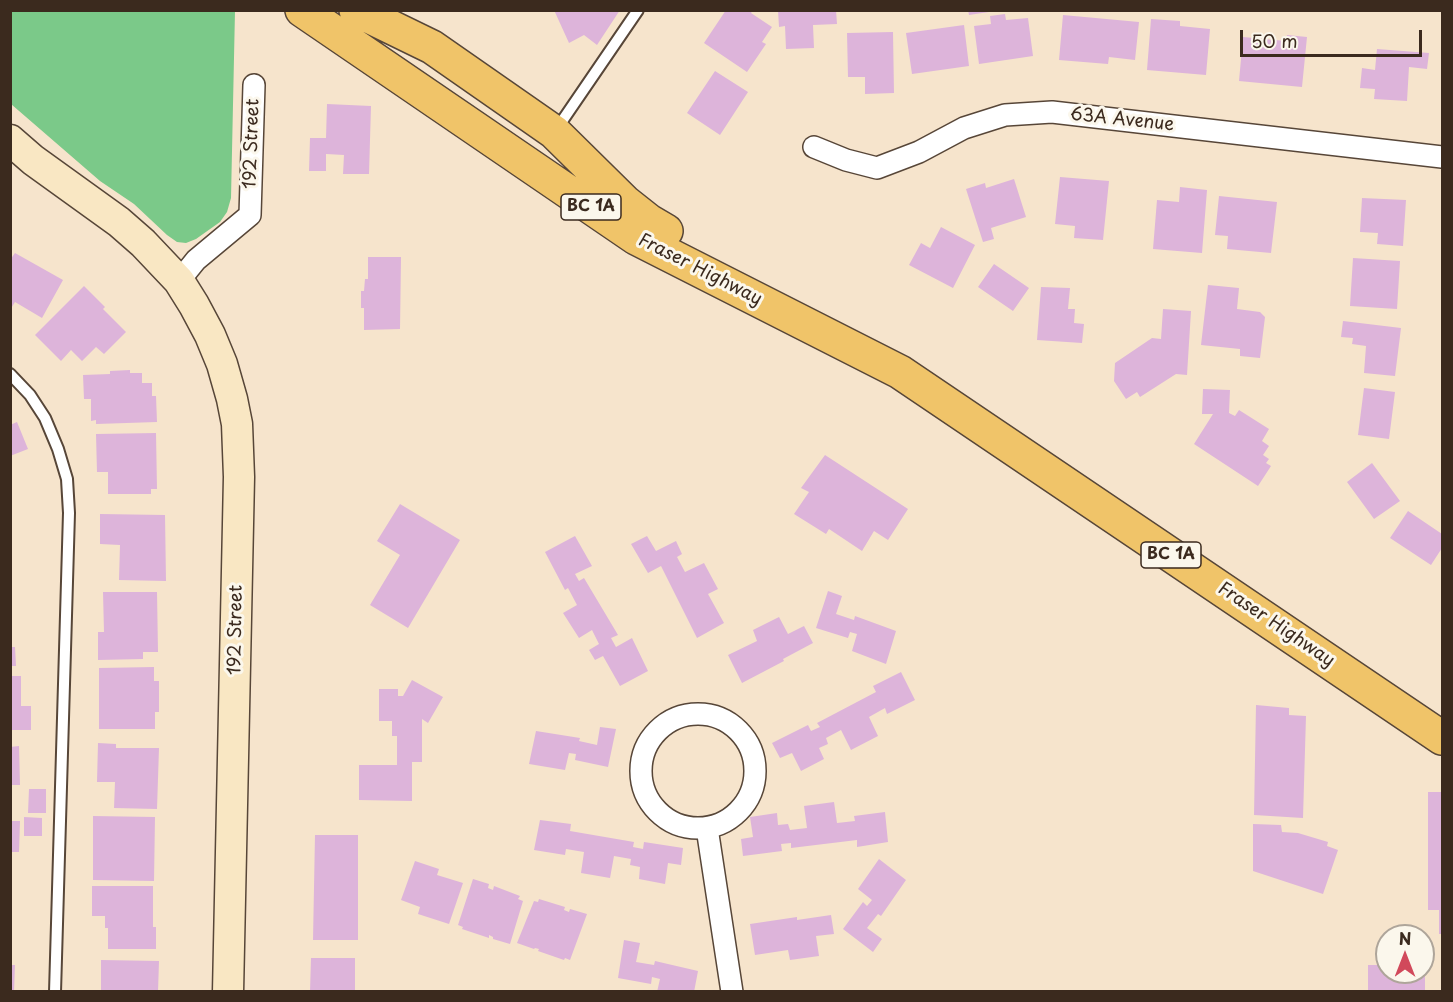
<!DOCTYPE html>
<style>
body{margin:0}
#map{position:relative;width:1453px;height:1002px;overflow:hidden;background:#f6e4cc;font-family:"Playpen Sans",sans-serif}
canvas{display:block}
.frame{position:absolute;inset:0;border:12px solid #3b2a1e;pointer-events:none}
.north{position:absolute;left:1375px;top:924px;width:60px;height:60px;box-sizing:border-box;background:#fbf7ec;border:2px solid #aea59a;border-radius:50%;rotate:0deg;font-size:16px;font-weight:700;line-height:24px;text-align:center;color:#3b2a1e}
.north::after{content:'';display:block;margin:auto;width:21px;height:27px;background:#d1495b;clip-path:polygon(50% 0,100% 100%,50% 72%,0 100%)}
.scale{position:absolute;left:1240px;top:30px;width:182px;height:27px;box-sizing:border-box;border:3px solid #3b2a1e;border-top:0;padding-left:8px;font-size:18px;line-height:21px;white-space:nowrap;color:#3b2a1e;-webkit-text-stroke:4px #fbf7ec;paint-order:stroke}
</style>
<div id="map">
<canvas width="1453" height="1002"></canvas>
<div class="frame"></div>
<div class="north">N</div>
<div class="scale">50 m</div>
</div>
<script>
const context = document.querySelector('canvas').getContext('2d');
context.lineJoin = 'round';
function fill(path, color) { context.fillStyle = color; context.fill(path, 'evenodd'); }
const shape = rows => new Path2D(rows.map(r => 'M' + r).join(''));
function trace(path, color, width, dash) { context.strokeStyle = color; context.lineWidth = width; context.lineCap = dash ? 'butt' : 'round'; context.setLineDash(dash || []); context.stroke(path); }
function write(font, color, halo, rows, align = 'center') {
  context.font = font + ' "Playpen Sans",sans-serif'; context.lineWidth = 6; context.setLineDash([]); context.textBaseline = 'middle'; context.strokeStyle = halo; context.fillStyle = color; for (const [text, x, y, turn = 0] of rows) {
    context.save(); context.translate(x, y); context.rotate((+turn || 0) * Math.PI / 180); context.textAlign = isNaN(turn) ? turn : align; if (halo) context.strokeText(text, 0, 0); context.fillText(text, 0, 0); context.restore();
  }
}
const green = shape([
 [11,10,235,11,231,198,227,212,220,222,196,239,186,243,177,242,167,235,134,204,100,181,11,104]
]);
const building = shape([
 [554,10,620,10,597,45,584,35,569,43],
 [726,10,753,10,751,13,772,27,762,42,766,44,747,72,704,43],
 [778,10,836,10,837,24,813,25,814,48,786,49,785,26,779,27],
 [968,10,989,10,989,12,969,15],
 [1005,14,1006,20,1028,18,1033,56,979,64,974,26,991,24,990,16],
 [1063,15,1139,22,1135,60,1109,57,1108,64,1059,60],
 [1151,19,1180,21,1180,26,1210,29,1206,75,1147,70],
 [964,25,969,66,912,74,906,33],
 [893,32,894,93,865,94,865,77,848,77,847,33],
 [1287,35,1307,37,1302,87,1239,81,1243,37,1286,41],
 [1377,49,1429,53,1427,69,1409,67,1407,101,1374,99,1375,89,1360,88,1362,68,1375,70],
 [715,71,748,92,720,135,687,113],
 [327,104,371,106,369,174,343,174,344,155,326,154,326,171,309,171,310,138,326,138],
 [1060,177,1109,181,1103,240,1074,238,1075,226,1055,224],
 [1014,179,1026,217,991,228,994,239,983,242,966,189,985,183,986,188],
 [1180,187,1207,190,1202,253,1153,249,1157,200,1179,202],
 [1219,196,1277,202,1271,253,1227,249,1228,236,1215,235],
 [1362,198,1406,200,1403,246,1377,244,1378,233,1360,232],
 [941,227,975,245,953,288,909,265,921,243,930,248],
 [15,253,63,280,42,318,15,302,10,310,10,260],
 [368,257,401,257,400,329,364,330,364,308,361,308,361,291,364,291,365,279,368,279],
 [1353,258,1400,261,1397,309,1350,306],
 [994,264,1029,288,1013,311,978,287],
 [1208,285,1239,288,1237,309,1260,312,1265,317,1260,358,1240,356,1240,349,1201,345],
 [84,286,105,307,103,309,126,332,104,354,96,347,82,361,71,350,61,361,35,335],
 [1041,287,1070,288,1068,309,1075,309,1074,323,1084,324,1082,343,1037,340],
 [1163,309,1191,311,1187,375,1176,374,1140,397,1137,392,1126,399,1114,381,1115,363,1152,338,1161,339],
 [1343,321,1401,328,1395,376,1364,373,1366,346,1352,344,1353,338,1341,337],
 [130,370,130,373,142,373,142,383,152,383,152,396,156,396,157,422,96,424,96,420,91,421,91,399,84,399,83,375,110,374,110,371],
 [1364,388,1395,392,1389,439,1358,435],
 [1203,389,1230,390,1229,413,1235,416,1239,410,1269,429,1262,441,1269,446,1263,455,1269,459,1266,463,1271,466,1258,486,1194,444,1213,414,1202,414],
 [17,422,28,449,10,456,10,425],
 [156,433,157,489,151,489,151,494,108,494,108,472,97,472,96,434],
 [825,455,908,509,888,540,874,531,862,551,829,529,826,534,794,514,809,492,801,488],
 [1372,463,1400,501,1374,519,1347,482],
 [400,504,460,540,408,628,370,605,400,555,377,541],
 [1408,511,1442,534,1442,548,1431,565,1390,538],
 [100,514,165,515,166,581,119,580,120,545,100,544],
 [575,536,592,566,575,574,579,581,584,578,618,635,611,638,616,647,632,638,648,671,620,686,603,656,595,660,589,650,599,644,592,630,579,638,563,613,577,605,568,588,565,590,545,552],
 [647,536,656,551,676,541,682,554,677,557,685,572,704,563,718,589,708,594,724,623,697,638,661,566,648,573,631,544],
 [828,591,842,596,836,614,854,620,855,616,896,631,886,664,852,651,857,634,850,632,848,638,816,628],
 [103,592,157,592,158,652,143,652,143,659,98,660,98,632,104,632],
 [779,617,788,634,804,626,813,643,783,659,784,661,742,683,728,655,757,641,753,630],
 [10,647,15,647,16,666,10,666],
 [154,667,154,681,159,681,159,712,155,712,155,729,99,729,99,668],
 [901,672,915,700,887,714,885,708,869,717,878,736,851,750,841,730,826,738,828,744,819,748,824,759,801,771,792,753,780,758,772,743,808,725,811,731,820,727,817,723,876,692,873,686],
 [10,676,21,676,21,706,31,706,31,730,10,730],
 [412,680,443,697,428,723,422,719,422,762,412,762,412,801,359,800,359,765,397,765,397,736,392,736,392,721,379,721,379,689,398,689,398,696,403,696],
 [1256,705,1289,708,1289,715,1306,716,1303,818,1254,815],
 [600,727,616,729,608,767,575,760,576,754,569,753,565,770,529,764,536,731,580,738,579,741,597,745],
 [98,743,116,744,116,748,159,748,157,809,114,808,115,782,97,782],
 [19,746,20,785,10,785,10,747],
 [29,789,46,789,46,813,28,813],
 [1428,792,1442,792,1442,934,1439,934,1439,910,1428,910],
 [834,802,837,823,855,821,854,816,885,812,888,842,857,847,857,840,791,848,791,843,781,844,782,851,743,856,741,839,753,837,750,817,777,813,778,825,788,824,790,830,807,828,804,806],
 [93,816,155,817,154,881,93,880],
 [24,817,42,818,42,836,24,836],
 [540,820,571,824,570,831,634,842,633,847,643,849,644,842,683,848,681,865,668,863,665,884,639,879,640,867,630,865,631,859,614,856,610,878,581,873,584,852,566,849,565,855,534,850],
 [10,821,20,821,19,852,10,852],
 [1253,824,1281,825,1282,832,1298,833,1328,842,1327,846,1338,850,1323,894,1253,871],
 [315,835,358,835,358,940,313,940],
 [879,859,906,880,881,916,878,914,867,928,882,939,873,952,843,929,863,902,867,906,872,900,858,889],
 [415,861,439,869,437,875,463,883,449,924,418,914,420,907,401,900],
 [473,879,489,884,488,888,493,890,494,886,520,896,518,899,523,901,510,944,493,939,493,937,489,935,489,938,462,929,463,927,458,925],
 [92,886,153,886,153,927,156,927,156,949,108,949,108,928,105,928,105,916,92,916],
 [539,899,565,907,564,910,569,912,570,909,587,914,570,960,565,958,564,960,538,951,539,949,535,948,534,949,517,943,534,901,538,902],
 [831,915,834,934,816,936,819,956,790,960,788,950,755,955,750,924,797,917,797,920],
 [624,940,640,943,636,962,654,965,655,961,698,971,694,992,657,992,660,979,652,977,651,984,618,978],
 [311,958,355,958,355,992,310,992],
 [101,960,159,961,158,992,101,992],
 [10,965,15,965,14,992,10,992],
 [1368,965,1387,965,1387,972,1425,973,1425,992,1368,992]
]);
const lane = shape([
 [556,130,638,10],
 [10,374,30,395,45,418,58,449,67,479,69,513,55,992]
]);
const street = shape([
 [814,147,846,160,877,168,919,152,964,128,1005,115,1052,112,1442,157],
 [179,281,196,260,250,215,254,85],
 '641 771a57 57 0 1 1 114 0a57 57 0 1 1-114 0Z',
 [707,828,732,992]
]);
const secondary = shape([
 [10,140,33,160,119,222,143,243,179,281,194,305,210,335,222,364,232,399,237,424,239,477,228,992]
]);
const primary = shape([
 [302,10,636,238,900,372,1442,738],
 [356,10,432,47,554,132,625,202,649,221,666,231]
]);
const shields = [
 [591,207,60],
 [1171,555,60]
];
const shieldNames = [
 ["BC 1A",591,207],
 ["BC 1A",1171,555]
];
const streetNames = [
 ["63A Avenue",1122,120,6],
 ["192 Street",252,144,-88],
 ["Fraser Highway",700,270,27],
 ["Fraser Highway",1276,625,34],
 ["192 Street",236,630,-89]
];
fill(green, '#7bc989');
fill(building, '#ddb4da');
trace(lane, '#574638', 14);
trace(street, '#574638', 24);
trace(secondary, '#574638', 33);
trace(primary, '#574638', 36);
trace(lane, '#fff', 10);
trace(street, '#fff', 21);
trace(secondary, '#f9e7c3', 30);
trace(primary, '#f0c469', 33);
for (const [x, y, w] of shields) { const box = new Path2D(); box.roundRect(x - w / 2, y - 13, w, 26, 4.5); context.fillStyle = '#fbf7ec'; context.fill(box); trace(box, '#3b2a1e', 1.5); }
write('bold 16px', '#3b2a1e', null, shieldNames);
write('18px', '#3b2a1e', '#fbf7ec', streetNames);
</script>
